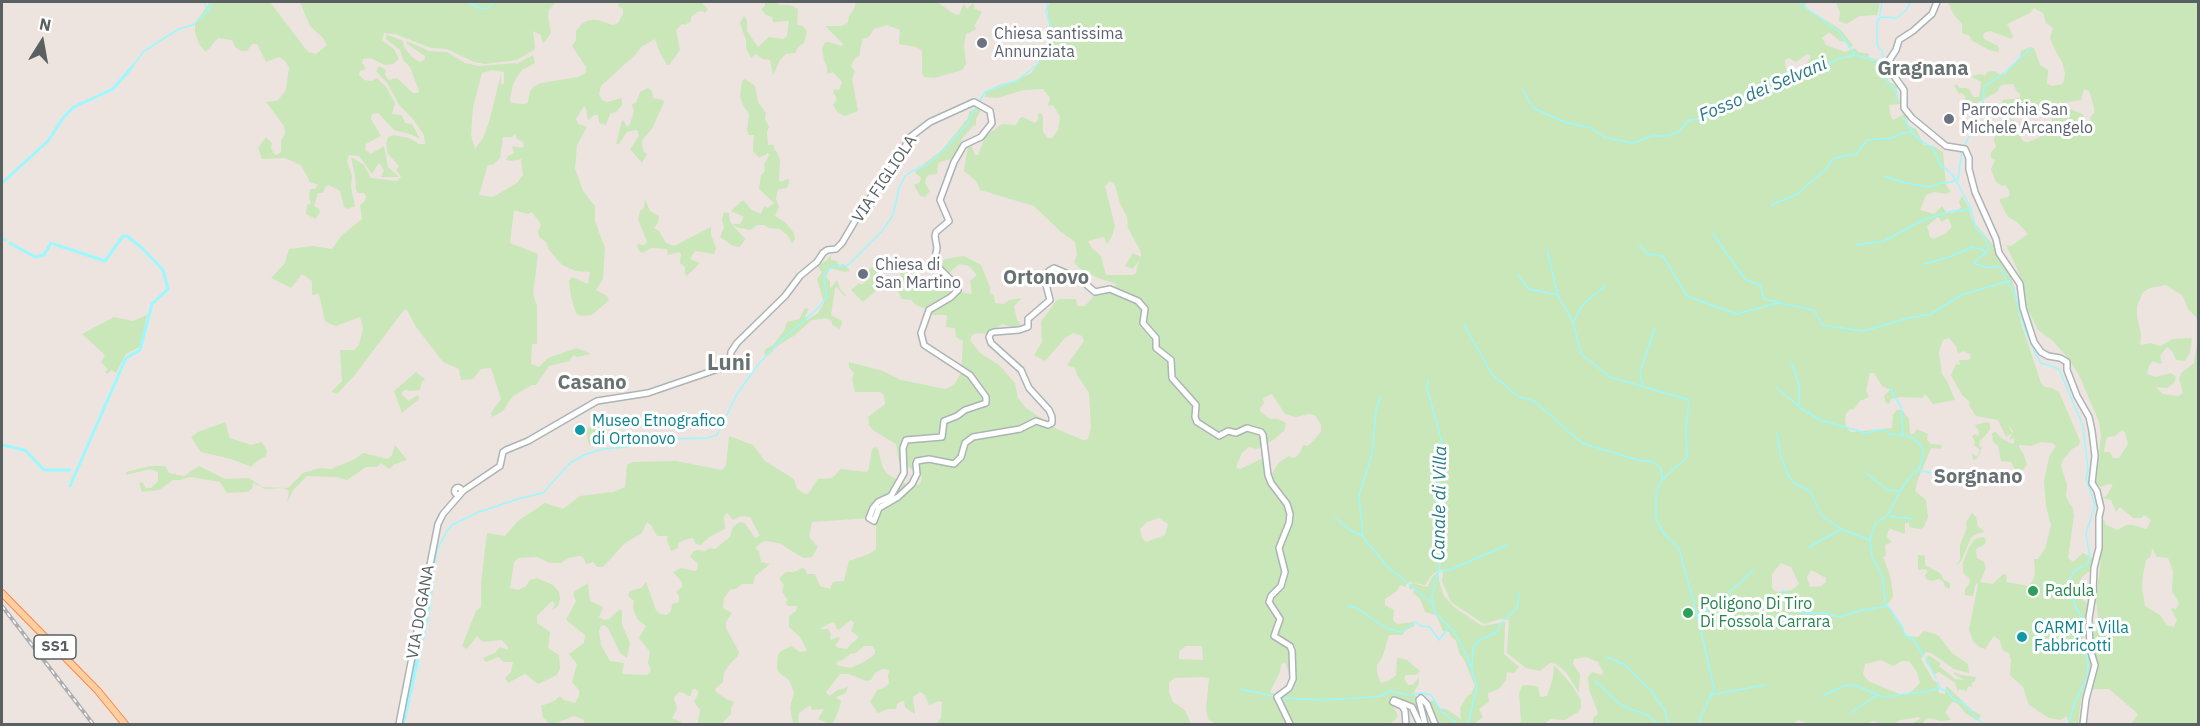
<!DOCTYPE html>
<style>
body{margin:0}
#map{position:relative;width:2200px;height:726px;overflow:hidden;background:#ede4df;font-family:"IBM Plex Sans",sans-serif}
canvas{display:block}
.frame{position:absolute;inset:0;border:3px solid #586061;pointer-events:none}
.north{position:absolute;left:12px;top:12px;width:60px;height:60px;-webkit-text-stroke:4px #fff;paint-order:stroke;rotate:11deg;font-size:16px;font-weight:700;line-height:24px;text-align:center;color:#586061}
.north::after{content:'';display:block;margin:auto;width:21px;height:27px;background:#586061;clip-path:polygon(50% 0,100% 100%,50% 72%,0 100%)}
</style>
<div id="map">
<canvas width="2200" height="726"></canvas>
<div class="frame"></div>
<div class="north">N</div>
</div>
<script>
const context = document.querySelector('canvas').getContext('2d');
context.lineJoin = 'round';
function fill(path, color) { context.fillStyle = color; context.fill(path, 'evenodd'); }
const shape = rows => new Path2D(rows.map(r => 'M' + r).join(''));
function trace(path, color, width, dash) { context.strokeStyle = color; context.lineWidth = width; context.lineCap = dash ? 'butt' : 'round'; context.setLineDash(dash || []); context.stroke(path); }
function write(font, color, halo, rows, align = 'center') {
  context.font = font + ' "IBM Plex Sans",sans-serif'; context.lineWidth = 6; context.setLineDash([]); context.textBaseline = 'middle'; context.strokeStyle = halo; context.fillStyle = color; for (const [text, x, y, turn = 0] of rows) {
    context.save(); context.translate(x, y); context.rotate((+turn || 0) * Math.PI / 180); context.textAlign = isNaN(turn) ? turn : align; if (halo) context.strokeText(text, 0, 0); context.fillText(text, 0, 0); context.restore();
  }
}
const green = shape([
 [210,2,270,2,308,52,316,54,327,45,323,38,310,26,300,2,556,2,549,10,548,16,551,33,543,44,541,35,533,31,535,49,517,60,485,64,474,62,447,49,431,48,395,34,384,33,382,40,394,49,399,59,393,64,385,65,370,58,363,59,362,63,366,69,360,71,359,75,364,80,372,81,377,78,386,87,395,103,392,114,402,115,405,123,412,124,420,139,410,134,394,130,378,113,372,114,371,119,381,136,366,144,365,149,371,154,384,146,388,167,399,177,381,177,384,170,379,163,372,174,359,156,349,155,347,161,352,176,351,187,355,206,348,209,344,207,340,191,329,185,325,187,323,193,318,193,314,206,319,209,320,212,316,219,306,214,307,205,311,203,309,198,310,189,315,189,318,185,310,182,301,165,285,158,262,159,258,148,266,137,272,143,271,148,274,154,277,155,281,152,281,141,285,133,284,126,266,102,277,101,286,90,289,67,285,61,279,57,266,62,257,44,252,44,247,51,241,51,235,47,232,40,218,38,206,52,199,44,195,32,195,23],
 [620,2,701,2,708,9,705,13,702,11,697,12,691,17,691,21,685,25,682,24,676,30,680,50,669,65,667,65,660,53,655,39,641,47,636,54,601,86,599,94,602,100,607,102,622,98,622,105,616,112,610,114,606,125,599,123,598,115,594,115,588,120,586,109,584,106,576,119,578,124,587,127,577,145,575,168,583,191,595,206,595,221,605,248,603,279,596,290,607,296,609,300,592,315,582,316,576,313,571,297,569,281,572,277,588,284,590,272,576,271,562,265,549,250,546,242,539,237,538,232,541,224,532,212,528,214,514,210,510,243,538,254,533,294,537,306,537,344,532,344,531,364,539,367,548,358,577,348,591,354,577,357,574,355,569,361,549,366,536,385,532,385,513,396,503,411,492,417,491,413,501,399,491,368,481,369,473,379,461,380,459,369,443,362,416,327,407,310,404,310,354,376,337,394,331,392,342,381,340,350,354,350,359,345,363,328,360,317,336,326,330,324,325,321,319,294,312,295,312,281,302,274,291,288,271,278,285,263,289,249,313,246,332,249,342,235,362,219,360,205,365,201,366,196,364,193,358,193,356,190,355,176,351,157,363,164,371,178,397,181,401,177,396,170,399,166,388,154,386,144,388,137,394,135,409,138,419,144,425,144,424,135,413,119,399,105,388,84,376,71,379,66,386,70,385,75,389,80,397,78,413,93,418,93,419,91,410,67,403,60,400,50,386,39,386,36,388,35,403,41,404,47,412,57,420,62,425,59,425,56,407,44,407,41,429,51,447,52,465,63,479,66,516,63,515,65,533,55,535,63,522,70,517,77,513,84,510,100,511,103,525,104,528,102,530,91,533,87,541,83,578,77,586,73,586,67,572,46,576,40,576,31,583,23,590,20,598,20,613,25,618,23,623,14,623,9,618,6],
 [492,70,504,72,504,83,502,85,501,83,501,74,489,122,483,138,475,149,471,135,473,107,482,73],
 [515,134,517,139,523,142,524,146,522,148,512,146,514,153,508,156,506,160,511,161,521,159,523,175,517,183,493,197,479,195,488,165,494,164,500,158,503,137,512,137],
 [765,2,775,2,781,5,790,5,798,9,797,25,803,26,807,32,804,43,798,47,795,53,786,54,780,60,773,76,770,60,763,59,756,54,751,58,746,48,746,40,740,23,744,16,747,20,747,31,758,47,769,37,783,39,787,36,789,21,773,22,772,17,766,15,761,9,765,6],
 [856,2,937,2,954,14,959,15,964,3,967,9,973,3,975,9,982,12,974,26,977,29,966,34,964,45,966,64,962,70,934,78,924,77,922,73,922,51,916,47,899,44,900,30,887,25,874,29,869,37,863,39,860,49,860,55,855,58,851,66,855,71,852,79,858,111,845,116,838,113,833,105,837,100,833,92,834,89,839,90,842,82,833,72,827,74,827,66,824,60,822,48,825,42,829,42,842,46,843,44,825,26,841,26,848,23,849,16,854,9],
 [1051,2,1812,2,1805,4,1805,8,1840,29,1853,45,1849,48,1846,42,1840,41,1829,32,1822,38,1826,45,1845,52,1855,48,1858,52,1869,54,1868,57,1881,61,1889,82,1898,86,1896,91,1900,104,1889,105,1890,114,1893,120,1906,113,1908,116,1906,119,1909,126,1916,129,1924,145,1933,146,1943,152,1946,185,1951,192,1945,194,1935,192,1926,195,1920,210,1934,214,1942,206,1946,212,1952,213,1961,208,1959,202,1962,196,1968,206,1972,220,1994,246,1998,257,2011,277,2015,289,2021,323,2041,383,2045,387,2052,388,2059,392,2080,441,2079,445,2072,449,2064,458,2061,465,2067,485,2066,496,2069,503,2073,508,2074,516,2068,558,2073,562,2083,553,2093,558,2091,570,2082,577,2076,590,2076,595,2088,604,2087,617,2081,630,2087,657,2090,658,2091,665,2081,700,2078,724,2069,724,2067,716,2061,720,2049,718,2029,705,2023,687,2010,675,2011,660,2009,653,2003,651,2000,641,1994,636,1985,649,1979,647,1973,641,1969,630,1978,584,1976,583,1973,596,1965,595,1965,589,1970,583,1969,578,1963,573,1963,563,1969,547,1975,539,1983,537,1986,540,1985,544,1976,549,1977,558,1984,562,1986,568,1980,582,1993,584,2003,574,2007,575,2006,582,2028,586,2033,580,2035,574,2034,559,2038,559,2045,549,2051,525,2046,506,2044,481,2049,457,2056,446,2052,443,2041,442,2031,446,2019,445,2019,447,2024,455,2027,465,2022,471,2016,472,2011,462,2001,461,1998,446,1993,442,1992,433,1996,432,2001,438,2012,444,2014,443,2014,438,2009,440,2013,431,2008,425,2012,433,2006,437,1998,420,1976,416,1970,407,1969,401,1962,395,1951,375,1956,364,1960,365,1959,360,1968,360,1971,358,1970,354,1963,351,1958,354,1956,346,1949,338,1943,340,1939,352,1942,374,1947,381,1955,400,1933,404,1925,394,1923,398,1901,397,1891,399,1889,404,1886,403,1884,396,1889,391,1889,389,1882,386,1874,373,1870,373,1866,390,1869,397,1860,401,1854,409,1849,410,1846,414,1845,421,1846,427,1851,432,1892,428,1893,415,1897,410,1902,410,1909,419,1910,434,1914,434,1917,429,1928,434,1927,440,1931,444,1942,445,1941,449,1931,448,1918,479,1915,491,1926,500,1928,517,1924,527,1920,529,1909,527,1909,523,1905,523,1905,534,1890,529,1888,532,1887,537,1892,542,1885,545,1886,556,1883,557,1890,575,1893,595,1892,599,1887,604,1907,636,1918,637,1924,631,1938,635,1952,653,1968,664,1969,673,1954,669,1931,653,1926,652,1921,659,1933,680,1937,683,1939,693,1945,694,1946,686,1949,688,1973,711,1981,715,1978,721,1965,713,1957,703,1952,702,1945,712,1951,720,1940,721,1929,718,1924,721,1923,724,1910,724,1920,719,1919,717,1901,720,1893,724,1882,724,1873,721,1866,724,1809,724,1798,720,1792,724,1593,724,1593,718,1598,714,1597,710,1589,690,1588,677,1592,672,1602,675,1603,672,1598,662,1586,657,1574,659,1573,664,1580,674,1579,693,1566,672,1556,664,1550,663,1540,671,1526,668,1507,653,1509,620,1500,619,1484,624,1451,602,1442,581,1443,571,1440,569,1431,576,1425,585,1408,582,1405,587,1400,585,1397,591,1385,599,1385,605,1394,610,1393,620,1397,624,1415,622,1414,626,1406,630,1402,635,1389,635,1382,658,1377,665,1377,673,1381,683,1390,680,1396,675,1397,658,1399,658,1407,660,1420,671,1416,675,1406,675,1404,678,1408,685,1414,684,1419,677,1419,683,1413,694,1418,698,1424,724,1421,724,1416,712,1395,697,1391,701,1398,716,1394,721,1388,724,1216,724,1208,719,1206,710,1209,678,1200,677,1174,678,1169,683,1169,692,1173,702,1185,710,1191,724,936,724,941,718,942,702,939,701,929,705,925,695,920,692,913,697,915,714,911,712,905,707,904,701,902,701,897,704,896,709,888,709,878,713,870,702,877,690,882,689,889,684,888,675,890,670,882,669,875,673,871,680,866,681,849,674,840,674,826,692,829,696,838,690,848,687,846,693,836,697,841,701,840,706,833,724,825,724,825,722,818,719,824,709,812,710,810,705,799,713,798,724,793,724,790,707,794,692,789,680,779,673,777,668,778,655,781,651,791,646,800,652,807,651,801,638,789,627,789,616,796,611,797,606,789,606,786,604,787,599,782,592,784,585,780,580,780,577,786,572,794,572,802,568,805,569,807,574,815,574,820,586,830,589,833,582,844,581,849,561,869,554,876,549,876,521,870,518,812,522,809,537,818,547,812,557,803,558,779,543,764,541,757,546,756,549,759,551,761,562,770,564,755,576,753,584,742,584,736,589,731,589,724,598,723,608,732,613,726,622,726,628,739,652,737,657,729,665,724,673,723,682,715,689,716,692,728,700,733,701,734,703,731,708,731,714,721,724,698,723,700,710,694,702,699,692,695,689,692,690,691,696,688,696,684,693,679,692,674,698,677,709,672,718,680,721,682,724,584,724,584,720,574,716,555,724,548,723,543,717,541,706,554,701,560,696,564,700,575,703,579,696,579,690,572,682,577,664,569,654,584,643,585,635,566,620,576,601,573,594,575,591,588,583,590,601,603,607,599,617,603,620,609,619,620,609,622,611,622,625,630,643,627,658,620,653,608,628,604,625,601,626,599,631,601,645,610,661,624,663,622,674,647,675,651,670,648,663,650,652,639,638,646,626,637,619,633,608,634,601,628,596,630,591,641,588,646,582,656,610,660,614,666,615,671,611,672,604,679,602,679,596,676,592,682,587,682,582,673,572,681,568,695,571,697,569,698,564,690,557,693,552,697,550,705,551,710,548,715,549,730,537,733,527,740,522,745,523,755,538,760,536,750,517,742,516,733,520,727,513,724,516,725,529,709,537,701,545,696,544,693,538,688,539,678,543,678,548,671,551,667,540,668,536,657,536,651,525,647,522,642,533,625,543,603,567,597,567,593,562,586,564,583,557,579,556,568,558,561,563,550,563,537,557,518,558,514,562,510,588,518,590,525,587,530,580,537,578,553,585,559,592,560,599,558,606,552,610,555,604,552,601,537,616,537,623,550,632,548,648,559,655,560,669,557,675,538,684,525,674,508,683,505,678,511,672,513,662,504,662,498,657,486,662,483,658,495,653,500,647,508,650,508,647,502,640,483,642,477,636,467,649,462,646,476,611,481,607,481,583,487,533,505,536,518,521,545,503,563,509,580,496,613,492,625,487,627,465,632,462,676,461,722,470,726,465,729,436,753,445,765,461,794,479,797,489,805,494,808,494,818,479,832,478,841,469,867,472,869,468,872,449,875,447,878,449,883,468,887,474,909,486,920,484,922,478,921,474,899,462,896,444,874,431,869,425,868,417,885,404,884,395,880,392,855,392,852,379,854,373,849,367,849,362,883,371,901,380,945,389,954,385,961,373,963,341,956,337,955,328,946,327,947,315,930,315,931,311,946,303,959,292,972,294,970,281,977,275,969,266,959,264,948,274,942,267,943,261,945,259,964,256,981,265,990,287,990,293,994,295,995,303,1004,304,1009,300,1022,298,1014,306,1017,320,1020,323,1019,326,1014,328,1002,324,987,334,978,333,972,335,970,340,980,353,999,365,1015,383,1018,398,1026,408,1057,429,1083,440,1088,439,1091,428,1089,393,1077,375,1075,368,1067,365,1084,341,1082,336,1073,333,1065,338,1045,361,1034,355,1042,342,1041,322,1056,301,1060,299,1076,299,1077,306,1085,306,1095,295,1109,292,1116,286,1116,284,1098,278,1079,268,1074,262,1077,255,1075,242,1061,232,1034,206,980,190,977,182,964,171,968,146,972,147,975,155,978,155,985,137,1002,124,1016,125,1020,118,1023,117,1035,123,1038,120,1038,114,1041,113,1043,117,1043,132,1048,138,1052,138,1058,130,1060,117,1053,105,1048,106,1050,98,1043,89,1024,90,998,98,985,97,986,92,999,85,1015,81,1031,73,1040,62,1048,45,1050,34,1047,7],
 [1807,54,1811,56,1802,72,1791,76,1786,70,1785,60,1789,58,1796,62],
 [1110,181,1115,185,1120,203,1127,217,1128,228,1141,252,1141,257,1133,253,1125,266,1133,269,1139,261,1136,273,1133,275,1106,275,1101,256,1092,248,1088,241,1104,237,1107,244,1112,236,1115,226,1105,186],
 [1938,217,1942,222,1948,218,1952,227,1945,234,1933,239,1930,237,1927,226],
 [1272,394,1285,414,1296,417,1309,414,1315,415,1321,425,1321,432,1308,446,1303,445,1301,451,1296,457,1293,458,1289,456,1279,462,1270,477,1266,476,1264,461,1261,459,1240,469,1236,467,1242,453,1249,447,1257,449,1272,441,1284,431,1286,423,1278,419,1270,419,1260,411,1260,408,1264,404,1263,398],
 [1159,518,1168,524,1165,535,1146,542,1142,538,1140,529,1147,522],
 [1781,563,1791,567,1799,584,1792,590,1776,592,1772,588,1772,574],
 [1811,570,1826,578,1826,582,1821,586,1810,587,1807,577],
 [851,620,854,623,851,631,859,637,850,645,847,649,839,648,835,645,840,639,838,637,830,640,831,634,828,629,819,629,832,622,835,623,837,630,840,629],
 [864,646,872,646,875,650,875,654,864,662,850,668,836,665,837,662,844,659,850,654,856,653],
 [1186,646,1202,646,1203,660,1179,659,1179,651],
 [1881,660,1893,666,1902,661,1909,661,1917,672,1920,683,1911,692,1902,695,1868,681,1863,674,1865,664],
 [1284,662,1286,664,1289,675,1295,680,1294,683,1279,697,1270,692,1280,672,1281,665],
 [1836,2,1880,2,1877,15,1860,16,1846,24,1839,21,1840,13],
 [1948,2,2198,2,2198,319,2188,309,2183,296,2166,285,2150,288,2143,292,2137,306,2137,317,2141,334,2140,345,2151,343,2160,346,2173,339,2192,338,2190,353,2185,361,2176,360,2172,351,2167,347,2160,356,2162,363,2159,364,2153,361,2149,366,2147,374,2156,377,2171,373,2176,377,2174,383,2167,388,2156,387,2163,394,2178,396,2183,393,2179,379,2181,373,2194,363,2198,338,2198,724,2131,724,2138,714,2109,689,2092,689,2097,662,2092,639,2094,633,2099,628,2096,598,2101,560,2098,559,2101,521,2104,520,2106,525,2118,530,2126,525,2133,525,2146,529,2148,527,2151,520,2144,515,2141,518,2133,518,2120,507,2116,512,2111,500,2103,498,2107,495,2113,485,2109,484,2100,487,2096,482,2101,436,2099,422,2079,375,2067,357,2053,341,2038,330,2028,310,2018,271,2006,245,2011,246,2028,234,2017,222,2008,217,2000,202,2000,199,2008,197,2010,194,2006,185,2002,186,1996,182,1991,169,1995,160,1991,158,1991,152,1996,147,1994,141,1995,129,2007,117,2014,120,2022,140,2025,142,2029,142,2040,137,2049,128,2052,121,2051,113,2050,109,2042,107,2039,110,2031,108,2023,111,2003,107,2001,104,2003,100,2020,98,2020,94,2017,92,2013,84,2001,85,1997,92,1977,103,1976,108,1966,102,1965,96,1962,93,1959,94,1954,86,1956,84,1960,88,1966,88,1969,89,1973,97,1979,97,1981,82,1971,76,1981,74,1985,76,1987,72,1995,71,1998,74,2005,74,2020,57,2021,51,2030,47,2034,48,2040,65,2048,70,2047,84,2052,86,2062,84,2064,81,2065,73,2062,62,2055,50,2050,38,2053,28,2046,23,2043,13,2034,8,2030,13,2007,24,2013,36,2012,39,1990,31,1984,33,1983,37,1986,40,1998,46,1999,52,1989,50,1971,40,1970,36,1962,33,1962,24,1954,15],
 [2084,89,2089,91,2094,107,2094,113,2090,117,2093,131,2088,134,2085,130,2084,115,2064,106,2067,102,2081,100],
 [2122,430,2125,432,2128,444,2119,458,2113,458,2110,452,2104,452,2106,440,2108,437,2115,436],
 [2152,548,2157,557,2168,558,2173,571,2172,591,2179,603,2176,609,2173,608,2171,609,2177,620,2174,627,2167,625,2160,615,2145,606,2142,588,2143,575,2146,560,2151,556],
 [745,79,755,86,758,102,766,113,765,119,769,127,767,132,768,145,774,145,774,149,777,152,780,160,779,180,781,182,787,179,790,180,787,188,779,189,777,192,776,199,779,207,775,216,785,222,794,233,795,239,792,244,788,236,780,229,769,228,764,225,758,225,750,230,736,227,733,224,740,224,744,217,731,211,743,200,752,210,761,214,764,206,768,208,774,203,759,189,761,175,765,171,764,165,769,155,768,153,759,158,753,151,754,135,749,135,747,130,749,114,744,107,740,97,742,81],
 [648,88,652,91,653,98,663,100,664,102,652,129,642,140,643,151,647,154,642,163,630,149,639,136,637,130,627,132,619,144,616,144,622,121,623,120,627,127,630,124,634,111,632,104,636,103,640,92],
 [976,108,981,110,976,119,976,125,972,127,961,140,962,145,954,158,940,162,938,165,937,174,928,175,926,178,925,183,930,191,925,197,920,196,914,185,920,182,921,177,916,174,915,171,942,150,968,118,969,112],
 [645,199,650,211,659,216,658,223,654,228,659,231,666,243,674,246,711,227,711,235,716,248,714,254,695,251,690,259,700,263,687,276,685,273,685,267,680,263,681,254,679,252,668,255,667,249,651,248,643,253,639,251,637,244,644,245,647,242,638,219,640,211,644,208],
 [724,212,729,213,730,222,745,239,740,247,733,246,720,237,724,228,722,219],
 [831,255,831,260,837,261,839,265,844,264,850,271,845,272,830,268,826,277,830,281,830,287,831,288,837,280,840,289,847,296,843,295,837,287,835,288,831,315,842,321,840,329,832,325,832,321,826,318,812,320,795,335,776,347,768,356,764,354,766,349,773,345,784,331,787,322,799,319,805,308,809,309,805,316,807,320,818,313,824,303,817,279,822,272,817,266,826,261],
 [872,267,884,278,874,289,876,291,863,302,851,290,859,283,861,285,870,278,866,272],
 [903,267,910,271,919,282,936,278,942,289,951,289,954,292,926,309,916,305,911,300,902,299,898,292,903,280,899,271],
 [147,315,140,347,126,354,116,373,112,370,107,374,105,372,108,369,101,362,105,355,82,334,114,317,133,321],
 [416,372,425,379,421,384,420,390,408,391,406,389,401,393,408,401,418,395,419,399,402,413,394,391],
 [599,416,606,416,603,442,589,445,586,430,595,422],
 [225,422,230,438,251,445,262,442,267,451,266,456,254,463,252,467,231,459,201,452,191,437,198,432],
 [1986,422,1990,423,1990,430,1980,441,1979,446,1982,448,1977,459,1973,460,1972,453,1977,457,1980,450,1974,445,1975,442,1972,436,1975,434,1978,436,1979,432,1975,425],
 [395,445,407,460,395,464,389,469,381,463,377,467,366,467,347,480,336,477,307,476,293,490,287,503,289,491,283,488,265,489,253,483,252,489,247,492,227,493,220,482,190,477,180,480,173,480,159,490,142,492,139,483,142,482,146,488,151,488,158,481,158,472,150,469,126,475,126,472,150,466,165,466,169,473,184,476,199,466,225,479,249,478,262,487,288,488,303,473,320,468,331,469,355,459,363,453,388,459,392,455],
 [1972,513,1976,517,1978,527,1982,529,1984,532,1974,535,1971,538,1961,561,1956,566,1960,559,1960,545,1967,528,1966,522],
 [1918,555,1925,556,1925,565,1940,573,1944,580,1950,583,1950,589,1945,587,1943,581,1939,579,1932,581,1926,579,1925,575,1928,572,1926,569,1918,570],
 [1439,571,1439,581,1444,596,1454,607,1482,626,1505,622,1504,654,1519,667,1514,673,1507,672,1506,680,1499,689,1488,693,1489,702,1479,709,1483,717,1474,724,1436,724,1428,702,1434,700,1439,708,1448,710,1461,719,1460,708,1467,696,1471,694,1475,686,1465,661,1459,653,1456,640,1451,637,1449,632,1443,631,1436,615,1425,612,1420,599,1413,593,1414,589,1410,589,1409,586,1412,583,1427,587,1432,577],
 [1928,655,1941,663,1939,666,1955,679,1964,680,1954,674,1954,672,1961,675,1976,677,1975,681,1971,683,1973,687,1969,686,1966,691,1959,689,1958,692,1955,683,1939,672,1933,675,1932,669,1925,661],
 [1554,665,1571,684,1581,700,1581,708,1578,712,1565,720,1551,719,1544,724,1517,724,1521,721,1519,694,1521,688,1523,685,1535,686,1538,687,1540,697,1547,696,1553,678]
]);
const stream = shape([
 [204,2,207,9],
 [468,2,481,9,487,8,495,2],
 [1798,2,1839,32,1855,55],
 [1880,15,1882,2],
 [132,67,144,51,179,29,193,25,208,11,212,2],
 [1523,90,1533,108,1565,122,1591,128,1604,137,1632,143,1653,136,1667,136,1678,132,1689,120,1705,118,1770,84,1803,75,1811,69,1822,68,1837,59,1855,55,1882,62],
 [1896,101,1897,92,1884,77,1882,71,1883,56,1882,50,1878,47,1877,42,1877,22,1880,17,1897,18,1906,10,1911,2],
 [979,102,985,92,1018,80,1038,64,1050,41,1052,33,1046,11,1048,2],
 [1903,118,1917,138,1933,148,1941,166,1948,170,1956,180,1970,207,1976,228,1985,238,1989,249,1975,262,1975,264,1990,268,1997,266,2000,268,2015,294,2025,330,2036,355,2041,363,2059,369,2083,426,2088,470,2086,479,2095,505,2086,533,2090,559,2086,566,2081,567,2073,572,2070,581,2075,606,2081,616,2076,634,2086,652,2088,667,2087,678,2076,699,2068,724],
 [1964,146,1974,128,1977,112,1983,107,1984,87,2005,72,2031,48],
 [1884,176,1905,183,1929,187,1941,183,1952,182,1958,179,1962,150],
 [1771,205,1797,194,1827,168,1834,158,1856,154,1867,140,1892,138,1902,133,1911,132],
 [1713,234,1746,280,1760,285,1764,299,1779,302],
 [1639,245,1648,254,1663,256,1687,296,1736,314,1779,303,1814,310,1822,325,1863,331,1909,318,1931,314,1961,295,2009,281],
 [1856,245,1884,241,1923,220,1952,211,1962,211,1970,207],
 [1547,250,1558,296,1573,322,1581,354,1610,377,1689,400,1686,427,1687,457,1662,480,1656,493,1656,520,1665,535,1679,548,1698,619,1714,688,1698,724],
 [1924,264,1949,257,1972,247,1982,249,1986,254],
 [1518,275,1529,289,1557,295],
 [1574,321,1583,304,1605,286],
 [1464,324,1491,373,1510,390,1520,397,1534,401,1582,443,1641,461,1652,461,1661,468,1662,478],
 [1791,362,1799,385,1799,405],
 [1428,379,1427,388,1443,446,1439,470,1441,511,1440,564,1432,596,1434,611,1455,633,1468,658,1477,686,1468,724],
 [1642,384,1640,373,1655,328],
 [1776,387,1802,409,1820,420,1866,433,1883,429,1890,434,1903,435],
 [1380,397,1376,412,1372,454,1359,495,1363,537,1388,567,1432,603],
 [1777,433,1781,457,1788,475,1794,483,1810,491,1822,516,1841,529,1869,540],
 [1920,470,1939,475,1947,480],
 [1866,473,1888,490,1898,491],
 [1890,516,1913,519],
 [1335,518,1350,530,1363,536],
 [1809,547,1840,530],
 [1439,572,1452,569,1507,545],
 [433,576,437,550,447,531,452,525,479,512,521,498,543,493,570,463,586,454,603,449,626,447,636,443,663,439,707,438,717,435,737,394,757,366,779,342,816,310,827,297,824,280,826,271,834,266,847,266,883,230,893,215,899,188,905,176,912,171,927,165,944,150,968,123,976,106],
 [1783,590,1794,607,1799,612,1804,613,1825,613,1839,617,1862,610,1888,606,1902,626,1905,635,1914,640,1923,655],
 [1348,606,1357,608,1386,628,1401,632,1416,622,1421,626,1430,627,1439,640,1448,628],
 [1888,606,1886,605,1884,593,1883,578,1872,557,1870,540,1875,524,1888,515,1900,491,1909,478,1919,469,1923,456,1922,447,1913,438,1903,435,1901,407,1890,389],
 [1697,616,1716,604,1754,570],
 [1607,657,1625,665,1652,692,1665,711,1668,724],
 [1925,657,1936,678],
 [1472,666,1473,647,1478,641,1497,632,1500,624,1517,608,1520,590],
 [1595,681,1622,706,1647,715,1657,724],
 [1938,682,1940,689,1947,691,1954,700,1963,703,1980,721],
 [1240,689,1274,696],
 [1710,695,1765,685],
 [1823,696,1843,686,1855,685,1883,697,1930,691,1940,688],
 [1281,698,1324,700,1373,697,1381,696,1390,691,1408,695,1423,693,1431,695,1442,712,1458,724],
 [1850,713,1877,695],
 [1982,723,1985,724]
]);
const canal = shape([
 [2,183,48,141,63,118,74,107,113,89,132,67],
 [2,238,5,240],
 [10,243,35,257,44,255,51,243],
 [54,244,105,261,123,236,127,236,143,249,163,270,168,289,152,304,140,350,126,358,70,486],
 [2,445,25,450,44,470,70,470]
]);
const river = shape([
 [403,724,427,616,433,576]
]);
const secondary = shape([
 [1937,2,1932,14,1913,31,1899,40,1896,50,1890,59,1889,69,1904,90,1904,108,1912,118,1946,146,1965,149,1969,158,1969,169,1975,192,1996,239,1999,253,2020,284,2023,308,2034,342,2041,352,2048,356,2060,358,2067,362,2067,370,2077,396,2089,417,2092,431,2095,456,2092,483,2097,491,2101,508,2099,517,2099,548,2094,568,2093,593,2089,618,2090,649,2095,665,2086,699,2083,724],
 '454.5 491a3.5 3.5 0 1 1 7 0a3.5 3.5 0 1 1-7 0Z',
 [874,521,879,508,898,497,912,484,917,474,916,464,917,461,929,459,954,464,961,457,965,443,973,437,1020,429,1036,421,1048,425,1052,423,1052,417,1049,410,1029,388,1021,370,991,343,989,337,991,333,994,332,1019,330,1028,327,1028,319,1050,300,1044,277,1049,271,1054,268,1080,279,1095,292,1110,289,1138,301,1145,309,1143,323,1156,338,1156,348,1171,360,1172,378,1196,405,1195,417,1197,422,1219,436,1228,431,1236,433,1247,428,1261,432,1263,435,1268,475,1271,483,1287,504,1290,514,1289,523,1279,548,1285,572,1281,586,1271,596,1269,602,1280,619,1274,636,1290,646,1292,651,1293,679,1289,688,1277,697,1290,724],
 [399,724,438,524,443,514,463,491,500,466,503,452,506,450,528,441,597,401,648,393,727,366,730,364,731,352,737,343,785,296,800,276,817,262,823,253,827,250,836,249,842,243,862,209,900,157,909,138,930,122,974,102,990,111,992,123,981,137,964,145,954,162,940,200,949,221,936,232,935,236,937,248,934,263,956,285,958,290,951,297,929,310,921,333,924,345,970,375,986,397,986,403,965,410,957,416,944,421,942,437,906,440,903,448,904,473,891,496,878,502,873,508,869,518,874,521],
 [1406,724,1405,711,1402,706,1393,702,1394,700,1412,707,1420,724],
 [1425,724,1419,700,1421,698,1427,704,1435,724]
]);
const primary = shape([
 [2,593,98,691,125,724]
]);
const rail = shape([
 [2,606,93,724]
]);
const markers = [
 [982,43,6,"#6b7280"],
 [1949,119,6,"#6b7280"],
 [863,274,6,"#6b7280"],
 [580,430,6,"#0f9aa8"],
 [2033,591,6,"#2e9e5b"],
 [1688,613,6,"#2e9e5b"],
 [2022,637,6,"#0f9aa8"]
];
const shields = [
 [55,647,42]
];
const shieldNames = [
 ["SS1",55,647]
];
const worshipNames = [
 ["Chiesa santissima",994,34],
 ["Annunziata",994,52],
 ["Parrocchia San",1961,110],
 ["Michele Arcangelo",1961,128],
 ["Chiesa di",875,265],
 ["San Martino",875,283]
];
const streetNames = [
 ["VIA FIGLIOLA",885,179,-56],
 ["VIA DOGANA",421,612,-80]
];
const cultureNames = [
 ["Museo Etnografico",592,421],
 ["di Ortonovo",592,439],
 ["CARMI - Villa",2034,628],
 ["Fabbricotti",2034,646]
];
const leisureNames = [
 ["Padula",2045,591],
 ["Poligono Di Tiro",1700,604],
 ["Di Fossola Carrara",1700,622]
];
const waterNames = [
 ["Fosso dei Selvani",1763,90,-23],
 ["Canale di Villa",1440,503,-89]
];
const quarterNames = [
 ["Gragnana",1923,69],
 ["Ortonovo",1046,278],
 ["Casano",592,383],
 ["Sorgnano",1978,477]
];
const districtNames = [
 ["Luni",729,364]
];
fill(green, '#c9e7b9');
trace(stream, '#9cf8ff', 1.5);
trace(canal, '#9cf8ff', 3);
trace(river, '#9cf8ff', 4);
trace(secondary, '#acb4b6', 8);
trace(primary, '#fb8949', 8);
trace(secondary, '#fff', 5);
trace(primary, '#ffcea1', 6);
trace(rail, '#adaeaf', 4);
trace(rail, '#fff', 1.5, [4.5]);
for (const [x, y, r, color] of markers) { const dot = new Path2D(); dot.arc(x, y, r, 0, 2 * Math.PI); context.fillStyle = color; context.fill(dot); trace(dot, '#fff', 2); }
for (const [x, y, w] of shields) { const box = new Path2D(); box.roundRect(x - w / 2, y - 12, w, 24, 4.5); context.fillStyle = '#fff'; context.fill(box); trace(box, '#586061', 1.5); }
write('bold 15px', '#586061', null, shieldNames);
write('16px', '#5b616d', '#fff', worshipNames, 'left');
write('16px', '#586061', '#fff', streetNames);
write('16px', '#0d838f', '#fff', cultureNames, 'left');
write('16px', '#27864d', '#fff', leisureNames, 'left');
write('italic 18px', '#2a7b89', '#fff', waterNames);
write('bold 20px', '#697273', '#fff', quarterNames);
write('bold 22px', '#697273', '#fff', districtNames);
</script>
